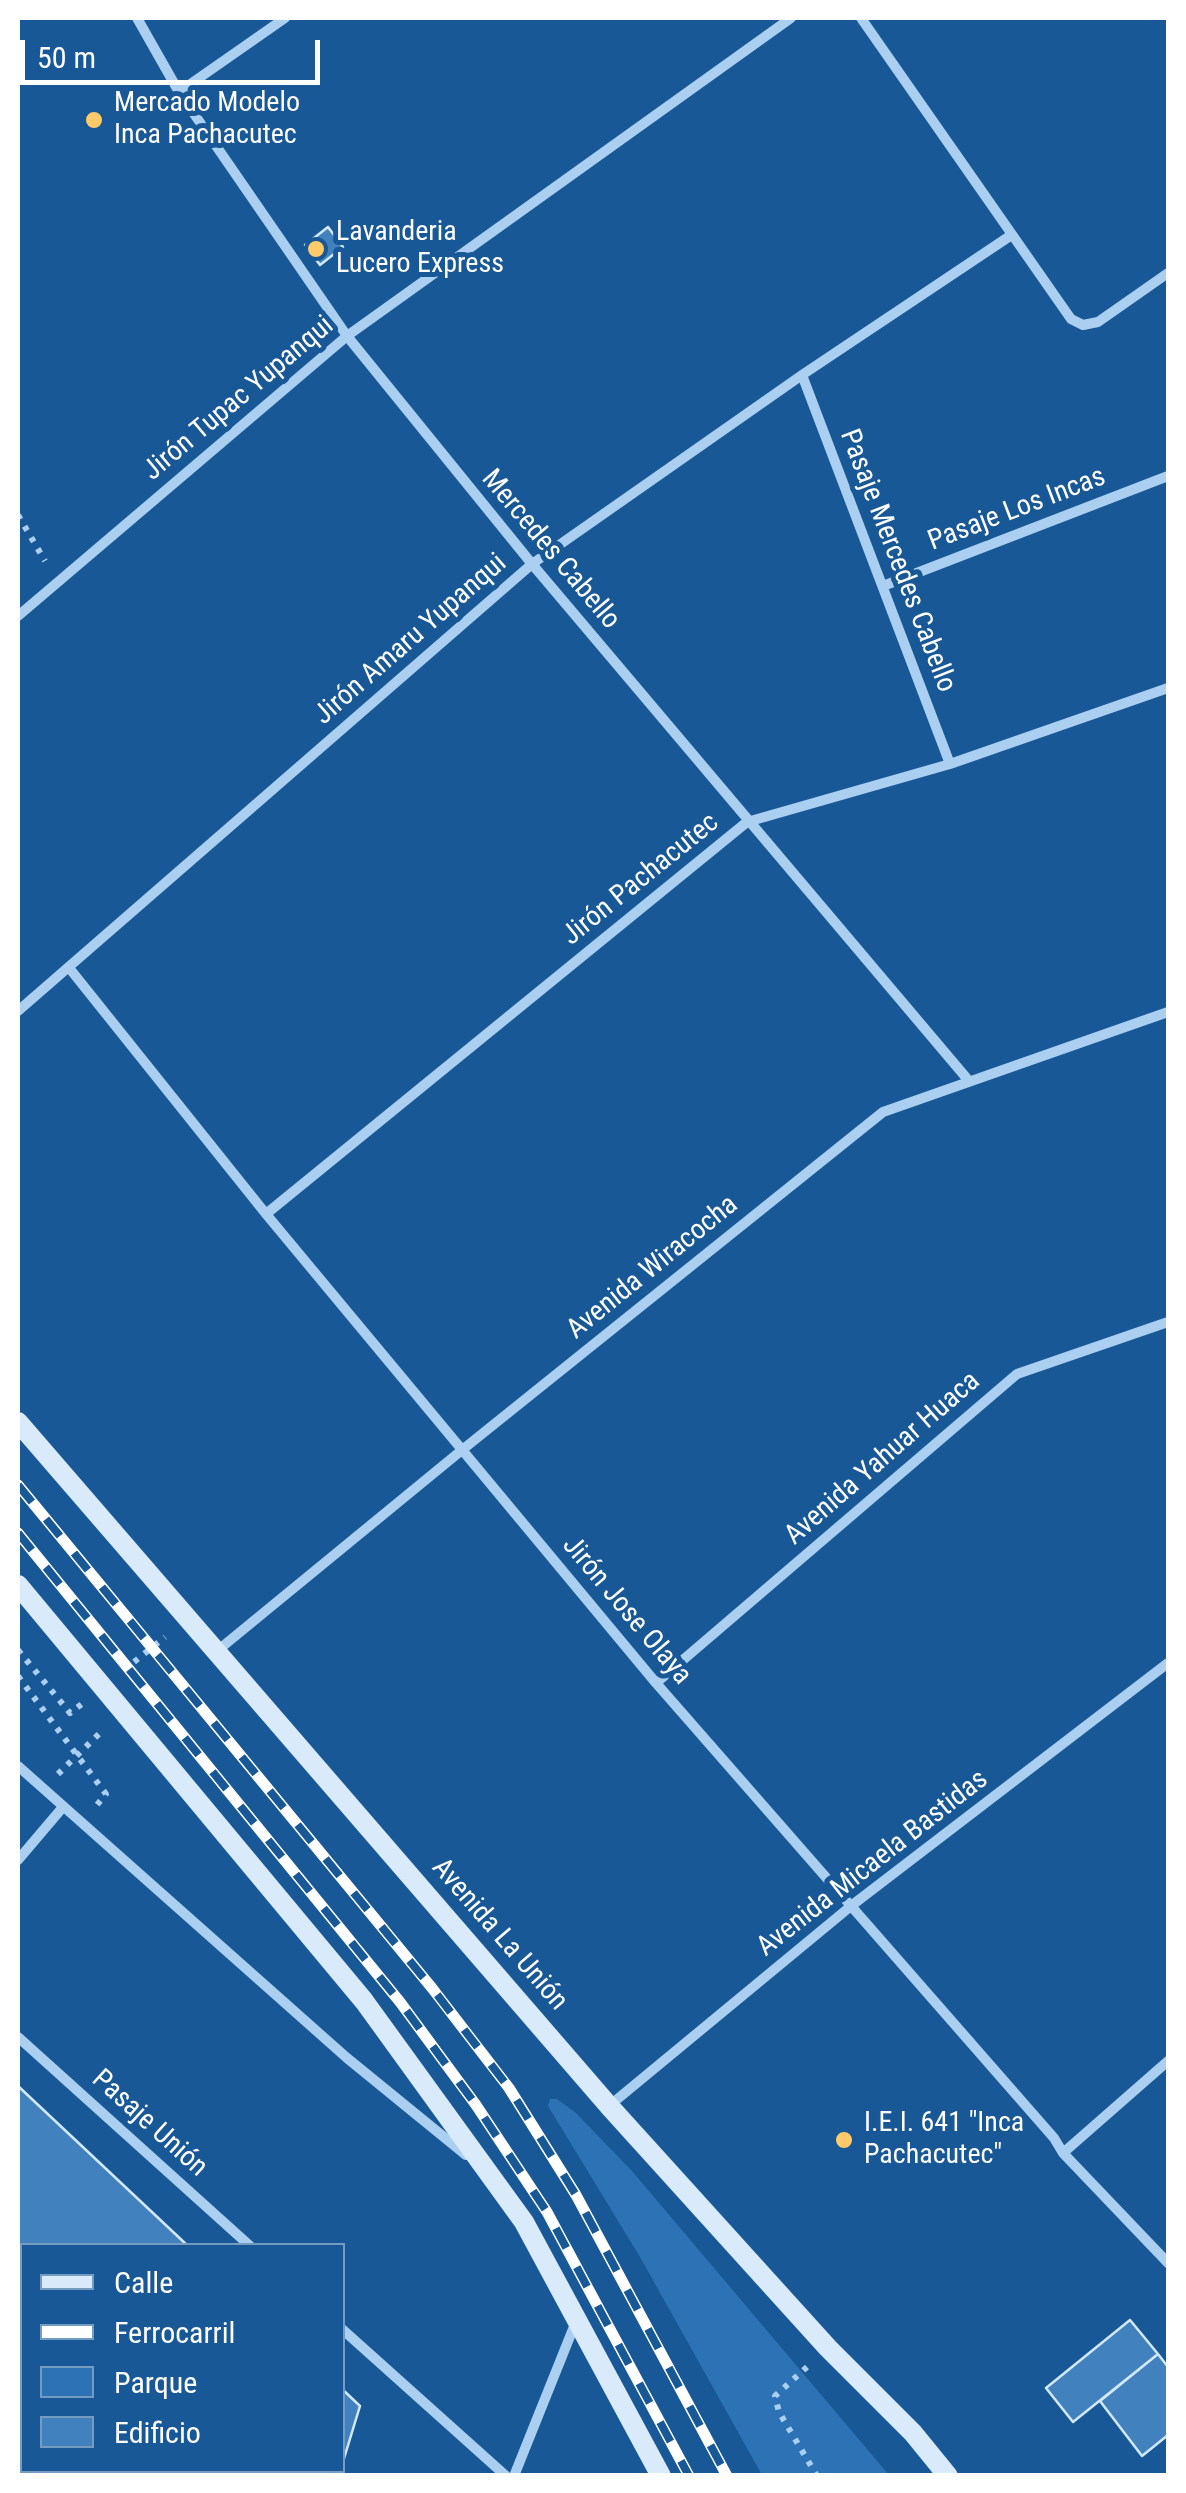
<!DOCTYPE html>
<meta charset="utf-8">
<style>
body{margin:0}
#map{position:relative;width:1186px;height:2493px;overflow:hidden;background:#185896;font-family:"Roboto Condensed",sans-serif}
canvas{display:block}
.frame{position:absolute;inset:0;border:20px solid #fff;pointer-events:none}
.legend{position:absolute;left:20px;top:2243px;width:325px;height:230px;box-sizing:border-box;background:#185896;border:2px solid #749bc0;margin:0;padding:12px 18px;list-style:none;font-size:30px;color:#fff}
.legend li{display:flex;align-items:center;gap:20px;height:50px}
.legend b{width:50px;border:2px solid #749bc0}
.scale{position:absolute;left:20px;top:40px;width:300px;height:45px;box-sizing:border-box;border:5px solid #fff;border-top:0;padding-left:12px;font-size:30px;line-height:35px;white-space:nowrap;color:#fff;-webkit-text-stroke:8px #185896;paint-order:stroke}
</style>
<div id="map">
<canvas width="1186" height="2493"></canvas>
<div class="frame"></div>
<ul class="legend">
<li><b style="height:12px;background:#d9eafb"></b>Calle</li>
<li><b style="height:12px;background:#fff"></b>Ferrocarril</li>
<li><b style="height:28px;background:#2c72b4"></b>Parque</li>
<li><b style="height:28px;background:#4181bd"></b>Edificio</li>
</ul>
<div class="scale">50 m</div>
</div>
<script>
const context = document.querySelector('canvas').getContext('2d');
context.lineJoin = 'round';
function fill(path, color) { context.fillStyle = color; context.fill(path, 'evenodd'); }
const shape = rows => new Path2D(rows.map(r => 'M' + r).join(''));
function trace(path, color, width, dash) { context.strokeStyle = color; context.lineWidth = width; context.lineCap = dash ? 'butt' : 'round'; context.setLineDash(dash || []); context.stroke(path); }
function write(font, color, halo, rows, align = 'center') {
  context.font = font + ' "Roboto Condensed",sans-serif'; context.lineWidth = 10; context.setLineDash([]); context.textBaseline = 'middle'; context.strokeStyle = halo; context.fillStyle = color; for (const [text, x, y, turn = 0] of rows) {
    context.save(); context.translate(x, y); context.rotate((+turn || 0) * Math.PI / 180); context.textAlign = isNaN(turn) ? turn : align; if (halo) context.strokeText(text, 0, 0); context.fillText(text, 0, 0); context.restore();
  }
}
const green = shape([
 [550,2099,557,2099,576,2113,632,2171,889,2475,762,2475,640,2257,548,2106]
]);
const building = shape([
 [328,227,343,247,320,265,305,245,328,227],
 [18,2086,188,2246,22,2246,22,2470,341,2470,339,2476,18,2476,18,2086],
 [1130,2320,1158,2354,1073,2422,1046,2388,1130,2320],
 [1158,2354,1168,2367,1168,2435,1142,2456,1100,2401,1158,2354],
 [342,2389,360,2406,342,2465,342,2389]
]);
const path = shape([
 [18,515,45,561],
 [18,1650,70,1713,83,1703],
 [124,1670,165,1637],
 [18,1676,106,1794,96,1806],
 [58,1774,103,1730],
 [807,2367,775,2396,779,2412,817,2476]
]);
const street = shape([
 [137,18,179,92,347,336,532,564,969,1081],
 [861,18,1071,319,1083,325,1098,322,1168,273],
 [179,92,285,18],
 [802,375,950,764],
 [883,586,1168,476],
 [18,616,347,336,791,18],
 [70,969,266,1214,656,1683,1054,2138,1063,2153,1168,2263],
 [18,1011,532,564,802,375,1010,236],
 [266,1214,747,822,950,764,1168,688],
 [217,1651,462,1450,883,1112,1168,1012],
 [656,1683,1017,1374,1168,1322],
 [18,1766,347,2058,466,2155],
 [18,1860,63,1807],
 [18,2037,250,2246],
 [609,2106,851,1906,1168,1663],
 [1063,2153,1168,2061],
 [342,2329,506,2476],
 [514,2476,577,2319]
]);
const secondary = shape([
 [18,1422,609,2106,828,2348,913,2433,948,2476],
 [18,1585,364,2001,524,2222,661,2476]
]);
const rail = shape([
 [18,1485,432,1988,509,2088,576,2195,727,2476],
 [18,1533,400,2002,476,2105,547,2212,689,2476]
]);
const markers = [
 [94,120,10,"#ffca6a"],
 [316,249,10,"#ffca6a"],
 [844,2140,10,"#ffca6a"]
];
const poiNames = [
 ["Mercado Modelo",114,104],
 ["Inca Pachacutec",114,136],
 ["Lavanderia",336,233],
 ["Lucero Express",336,265],
 ["I.E.I. 641 \"Inca",864,2124],
 ["Pachacutec\"",864,2156]
];
const streetNames = [
 ["Jirón Tupac Yupanqui",239,399,-40],
 ["Pasaje Los Incas",1017,510,-21],
 ["Mercedes Cabello",550,550,50],
 ["Pasaje Mercedes Cabello",897,561,69],
 ["Jirón Amaru Yupanqui",411,640,-41],
 ["Jirón Pachacutec",641,880,-39],
 ["Avenida Wiracocha",653,1268,-39],
 ["Avenida Yahuar Huaca",883,1459,-41],
 ["Jirón Jose Olaya",626,1611,50],
 ["Avenida Micaela Bastidas",873,1864,-38],
 ["Avenida La Unión",499,1935,49],
 ["Pasaje Unión",149,2124,42]
];
fill(green, '#2c72b4');
fill(building, '#4181bd');
trace(building, '#d2e8fc', 2.5);
trace(path, '#aacff1', 6, [5, 8]);
trace(street, '#aacff1', 10);
trace(secondary, '#d9eafb', 20);
trace(rail, '#fff', 11);
trace(rail, '#185896', 8, [22]);
for (const [x, y, r, color] of markers) { const dot = new Path2D(); dot.arc(x, y, r, 0, 2 * Math.PI); context.fillStyle = color; context.fill(dot); trace(dot, '#185896', 4); }
write('28px', '#fff', '#185896', poiNames, 'left');
write('28px', '#fff', '#185896', streetNames);
</script>
